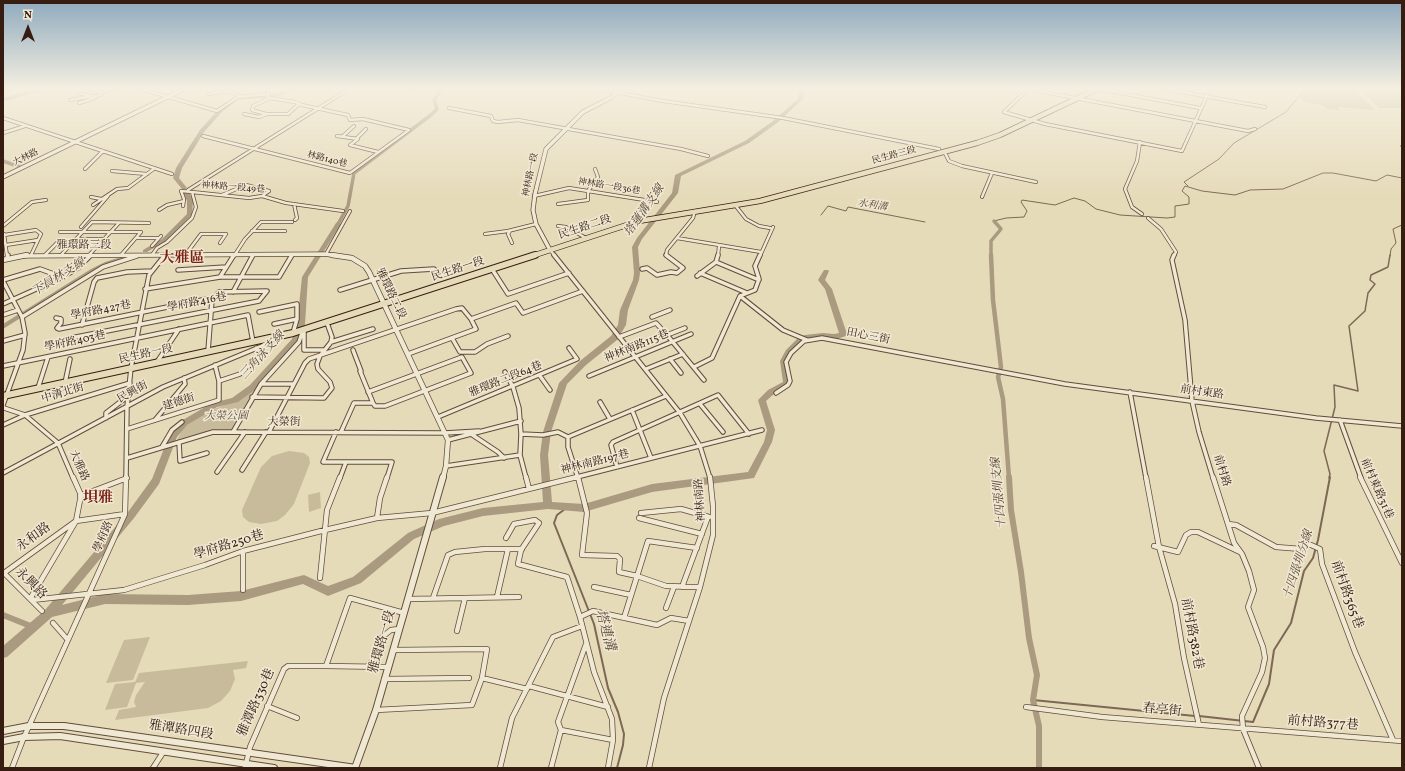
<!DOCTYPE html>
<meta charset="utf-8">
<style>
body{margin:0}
#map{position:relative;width:1405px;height:771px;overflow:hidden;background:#e6dbb9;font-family:Vollkorn,serif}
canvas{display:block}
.frame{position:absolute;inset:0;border:4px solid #371c11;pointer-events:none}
.north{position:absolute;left:8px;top:8px;width:40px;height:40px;-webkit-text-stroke:3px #efe8d2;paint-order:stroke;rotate:0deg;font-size:11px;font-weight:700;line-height:16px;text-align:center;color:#371c11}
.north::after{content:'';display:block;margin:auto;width:14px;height:18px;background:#371c11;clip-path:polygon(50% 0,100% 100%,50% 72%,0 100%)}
</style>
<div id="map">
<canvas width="1405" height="771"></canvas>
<div class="frame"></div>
<div class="north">N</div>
</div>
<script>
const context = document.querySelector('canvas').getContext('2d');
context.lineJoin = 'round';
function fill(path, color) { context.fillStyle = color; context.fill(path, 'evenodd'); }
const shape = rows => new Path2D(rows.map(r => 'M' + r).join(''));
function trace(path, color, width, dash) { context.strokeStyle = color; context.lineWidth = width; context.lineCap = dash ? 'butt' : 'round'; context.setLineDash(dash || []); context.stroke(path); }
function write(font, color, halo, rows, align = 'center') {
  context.font = font + ' Vollkorn,"Noto Serif TC",serif'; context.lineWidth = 3; context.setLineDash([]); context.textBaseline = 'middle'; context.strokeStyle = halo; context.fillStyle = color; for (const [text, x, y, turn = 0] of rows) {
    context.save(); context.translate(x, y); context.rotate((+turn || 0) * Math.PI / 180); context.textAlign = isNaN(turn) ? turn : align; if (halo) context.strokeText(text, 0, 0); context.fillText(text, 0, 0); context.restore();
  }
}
const green = shape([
 [1308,89,1354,89,1375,110,1339,107,1339,110,1328,109,1322,105,1301,101,1302,93],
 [1359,89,1398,89,1402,92,1402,108,1379,108],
 [260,384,235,428,231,430,213,430,177,440,183,428,204,413,240,399],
 [289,451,304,453,309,457,310,463,294,504,285,515,277,521,261,524,249,522,243,517,242,510,261,467,272,456],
 [320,492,321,508,309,512,308,495],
 [150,637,133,680,106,683,124,640],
 [248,661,246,668,233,670,235,679,230,691,221,701,208,708,115,720,119,710,136,707,134,702,136,695,145,682,136,683,127,707,105,710,115,684,135,682,139,673]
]);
const streamFar2 = shape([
 [1402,144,1400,146,1402,147],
 [1188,186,1184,182,1219,159,1234,143,1286,112,1305,89],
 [821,215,828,206,846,211,848,207,925,222],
 [994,221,1006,218,1024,217,1027,211,1021,202,1022,200,1055,205,1074,198,1085,201,1096,209,1120,215,1167,218,1175,217,1175,206,1189,204,1189,197,1182,191,1185,186,1202,191,1235,195,1250,190,1283,189,1323,173,1333,173,1376,181,1387,175,1402,178],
 [1390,256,1391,249,1396,243,1393,229,1402,225]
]);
const streamFar1 = shape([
 [1329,478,1330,474,1324,451,1335,407,1334,385,1358,391,1349,326,1365,311,1368,293,1375,284,1370,280,1371,275,1388,267,1390,255]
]);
const stream = shape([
 [569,506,557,515,554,523,594,624,608,688,618,712,624,734,623,745,617,768],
 [1033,700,1195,716],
 [1199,716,1253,722,1269,684,1274,650,1291,623,1304,571,1313,558,1318,540,1330,477]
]);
const canalFar2 = shape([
 [3,91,10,89],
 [3,100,41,89],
 [3,161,20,167],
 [338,224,348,206,354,173,431,115,437,109,434,100,442,89],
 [991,256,991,241,1001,229,994,221]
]);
const canalFar1 = shape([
 [991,255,993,300,1001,367,998,377,1003,399,1009,478]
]);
const canal = shape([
 [1009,477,1011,510,1021,572,1029,638,1037,675,1033,700,1039,726,1039,768],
 [3,615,33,627]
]);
const river = shape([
 [288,89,294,89,285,94,273,98,239,99,222,112,204,132,182,168,179,178,187,188,184,190,182,189,173,178,176,168,200,130,218,110,236,97,273,94,288,89],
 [800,89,805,89,803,99,777,123,749,143,681,176,678,193,642,239,638,247,640,273,639,280,628,310,626,325,617,340,586,365,567,384,551,432,548,455,552,502,584,504,652,484,748,472,764,442,767,430,758,400,768,390,783,382,780,361,786,350,799,337,805,335,823,333,834,334,839,333,825,289,818,280,824,270,828,270,829,271,825,280,832,289,847,334,846,336,834,340,823,339,805,341,792,354,788,361,791,381,790,384,789,386,774,394,766,401,775,430,772,442,754,478,652,492,584,512,548,509,483,516,444,526,414,539,361,583,328,596,303,584,241,601,188,605,105,604,52,617,7,657,3,658,3,646,45,610,128,512,152,479,169,436,181,421,212,403,232,398,250,385,292,339,297,324,302,277,336,223,338,222,341,224,308,277,305,324,298,342,256,389,238,402,217,407,187,425,177,437,159,484,134,518,62,605,105,594,188,595,241,591,304,575,328,586,353,577,408,533,439,519,483,508,543,502,540,455,543,432,559,383,580,361,611,336,618,325,620,310,633,280,634,273,632,247,637,238,672,193,675,175,745,141,773,121,798,99,800,89],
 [186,190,189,192,193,201,192,215,166,241,147,252,143,252,143,250,162,239,187,214,187,201,183,192,186,190],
 [131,254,133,255,133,257,109,264,95,271,3,329,3,324,91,269,105,262,131,254]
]);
const minorFar2 = shape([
 [89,89,102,93],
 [141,89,217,111,238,97,268,94],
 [218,89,217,93,226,91,237,94,240,97],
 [268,89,268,97,270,98,295,102,302,105,348,115,350,120,363,119,409,130],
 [410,89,418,89],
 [598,89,663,101,783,118,939,149],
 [1028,89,1248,131,1255,129],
 [1099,89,1200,108],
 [1165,89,1265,107],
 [78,93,90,96],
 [209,94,217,93],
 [70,100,94,96],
 [79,103,92,99,108,90,118,89],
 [449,108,491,116,493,121,498,122,518,120,681,149,708,156],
 [1004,112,1045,124,1182,151,1210,89],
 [1004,112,1028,89],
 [244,114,259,117,267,114,288,114,299,104],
 [266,114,252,110,253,106,270,98],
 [3,118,172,174],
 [3,133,25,126],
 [203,136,350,173,409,130],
 [337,136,358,139,350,145,378,152],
 [342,137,354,126],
 [356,139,366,129],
 [1140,142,1137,161,1125,189,1132,207,1142,214],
 [944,151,949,161,962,166,1036,182],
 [85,169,103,151],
 [112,171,147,174],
 [188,190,349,89],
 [192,192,249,198,262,196,286,203,343,211],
 [222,195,246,185,269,191,262,196],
 [534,196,569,188,657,202],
 [91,197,101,199],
 [982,197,992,173],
 [294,204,297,218,295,220],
 [558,204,588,200,588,191,598,177,595,169],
 [93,205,117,189,128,188,155,168],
 [735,205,746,219,759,226,770,228],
 [159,210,167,205,184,201],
 [1148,218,1161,229,1176,252,1174,256],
 [3,226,32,202,46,200],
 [558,226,566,227,586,238],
 [81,227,108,196],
 [252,231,285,231],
 [510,231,508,234,512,243],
 [60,232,141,232],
 [4,234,7,256],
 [485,234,508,231,536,224],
 [4,235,36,230,41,234,31,255],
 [136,238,158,238],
 [677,238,761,252],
 [76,239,104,239],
 [6,245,38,240],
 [152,246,161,236],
 [550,250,555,256],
 [186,254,201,234,226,234,220,243],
 [326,254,350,211],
 [45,255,60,240],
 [61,255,92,222,149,223],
 [89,255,119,223],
 [121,255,141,232],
 [152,255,157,248,167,242,192,218,196,207,192,192,181,191,184,199,183,206],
 [90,256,91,255],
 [234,256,245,239,261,222,292,222],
 [253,256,254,254],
 [292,256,293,254],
 [667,256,666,255,667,250,693,218,695,211],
 [718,256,719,246],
 [760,256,773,227]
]);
const minorFar1 = shape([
 [554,255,680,413,700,446,710,478],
 [1174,255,1172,260,1185,320,1192,401,1199,432,1213,478],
 [7,258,8,255],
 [716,262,759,280],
 [492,269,508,294,569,273],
 [642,269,647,268,657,275,671,272,677,273,683,268,666,255],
 [178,270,226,267],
 [700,273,747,293],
 [697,276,716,262,718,255],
 [220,277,234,255],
 [3,280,40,269,62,277],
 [3,281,22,317,25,333,23,350,3,405],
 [145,289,220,277,279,277,292,255],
 [340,290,401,271,434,269,436,271],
 [233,292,253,255],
 [740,296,783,330,807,340],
 [3,304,63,277,78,268,91,255],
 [259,312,297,304,297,319,293,333],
 [3,315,18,310],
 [22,317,103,267,137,256],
 [652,317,670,310],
 [56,318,61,319,61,323,57,328,59,329,207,299,212,300],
 [471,319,516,303,523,313,583,291],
 [274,324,297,319],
 [82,325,94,282,97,278,127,272,152,271],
 [685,328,667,335,704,380],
 [304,332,304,350,323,350],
 [619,337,656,323,667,335],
 [452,338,460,352,475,352,487,344,508,336],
 [66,339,259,301,267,291,219,292,212,300],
 [3,341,25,335],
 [331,342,373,329],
 [353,350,361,371],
 [208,351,212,300],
 [670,359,681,373],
 [157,362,179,329],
 [3,366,248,315,253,342],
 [694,367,712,358,740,296,755,290,759,279,755,266,760,255],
 [646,369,683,354],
 [360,371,373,403],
 [505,372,513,387,519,408,521,434,543,435,558,432,568,437,666,396],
 [540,376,550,390],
 [589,376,691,334],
 [219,381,240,374,260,356,256,348],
 [65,383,70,359],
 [261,384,293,384],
 [38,388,48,357],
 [368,392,462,357,471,373,385,406,375,406,373,403],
 [1130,392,1146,478],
 [776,393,788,385,790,381,786,362,791,353,804,341,822,338,1065,384,1316,418,1402,426],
 [252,397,324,398,332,388,330,382,318,369,317,364,320,356,331,342,332,337,327,323],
 [600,402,610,419],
 [700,404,723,432],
 [3,406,4,408,25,415,58,443,73,478],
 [632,410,651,458],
 [438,417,577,359,569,348],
 [106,418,106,413,128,396],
 [155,420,185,384,184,378],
 [1340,420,1361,478],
 [3,425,25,415,130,383],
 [127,429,219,400,219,381,215,365],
 [233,432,261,384,299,342,303,330],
 [269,432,305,363,309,359,456,309,462,308,471,319,476,329,408,354],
 [336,432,323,462,392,462,387,478],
 [341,432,354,403,373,403],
 [471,434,498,452,504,458],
 [521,434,520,455,526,478],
 [568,437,568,447,578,478],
 [448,440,521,421],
 [179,442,180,461,207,453],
 [162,447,172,430,182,422],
 [127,458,213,432,445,433,479,431],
 [446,466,520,455],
 [617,467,611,445,613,442,718,395,749,434],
 [242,470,266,432],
 [217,472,245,432],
 [3,473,163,387,262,346,275,338],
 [126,478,127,407,131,368,149,275,165,255],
 [340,478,346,462],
 [573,478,762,430]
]);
const minor = shape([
 [526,477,529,489],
 [578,477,587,513,582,555,617,556,620,559,619,572,637,576,666,586,700,587],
 [1146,477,1159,547,1175,604,1184,658,1199,725],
 [1213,477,1234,543,1242,554,1249,571,1254,590,1248,607,1263,647,1265,658,1262,672,1242,716,1243,729,1259,768],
 [1360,477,1402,563],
 [80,496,127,478],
 [641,513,681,509,709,517],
 [377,518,380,498,387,477],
 [639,518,702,534],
 [1228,524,1236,525,1276,547,1301,549,1307,545,1311,545,1320,549,1322,564,1355,652,1393,740],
 [506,538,514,524,535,520,539,523,521,550,518,564,567,577,580,617,594,672,612,719,613,740,608,768],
 [1154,546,1178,552,1186,535,1191,532,1198,532,1240,552],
 [243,551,243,590],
 [3,572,42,611],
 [4,573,76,521,125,514],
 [320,578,327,510,340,477],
 [594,587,631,595],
 [682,587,708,517],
 [497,597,508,549],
 [433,598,448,555,455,552,485,549,522,549],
 [30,599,76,521,81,495,73,477],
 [408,599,519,597],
 [32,600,124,590,205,565,243,551,325,530,377,518,432,513,577,477],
 [666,608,674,587],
 [580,617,593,611,657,625,671,618,689,621],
 [624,618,648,541,697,548],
 [53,623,68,640],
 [457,631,465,598],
 [367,667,374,659,382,637,391,630,399,629],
 [388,667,326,666,350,598,404,613],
 [482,678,527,689],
 [384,679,469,678],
 [529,686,608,707],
 [267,706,297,718],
 [1026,707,1102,717,1402,741],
 [376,710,472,705,482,678,487,649,393,650],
 [561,730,613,740],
 [12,768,24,737,125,514,126,477],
 [153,768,164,751],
 [245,768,250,747,284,669,288,666,326,666],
 [500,768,512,718,553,637,582,626],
 [551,768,561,730,558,722,586,644],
 [649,768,664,698,700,587,713,535,713,506,710,477]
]);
const tertiaryFar2 = shape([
 [3,177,184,89],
 [550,250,536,224,533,210,535,194,546,149,583,112,612,97,620,89],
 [22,256,324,254,339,256]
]);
const tertiaryFar1 = shape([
 [332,255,352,258,365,266,369,272,448,440,446,466,443,478],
 [3,260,27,255]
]);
const tertiary = shape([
 [3,731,29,726,64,726,356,768],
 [3,741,24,737,60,736,274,768],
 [355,768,376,710,443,477]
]);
const primaryFar1 = shape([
 [532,256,639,221,760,201,977,143,1000,135,1097,89]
]);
const primary = shape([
 [3,396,293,333,535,255]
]);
const farStreetnames = [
 ["民生路三段",894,156,-15],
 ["大林路",26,158,-26],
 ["林路140巷",327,160,14],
 ["神林路一段",531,175,-78],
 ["神林路一段36巷",609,187,9],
 ["神林路一段49巷",233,188,4]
];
const farWaternames = [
 ["水利溝",872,206,9]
];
const streetNames = [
 ["民生路二段",585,228,-18],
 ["雅環路三段",84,246],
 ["民生路一段",458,270,-18],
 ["雅環路二段",390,294,64],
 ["學府路416巷",197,303,-11],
 ["學府路427巷",101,311,-11],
 ["田心三街",868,337,11],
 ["學府路403巷",75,342,-12],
 ["神林南路115巷",637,347,-22],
 ["民生路一段",146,355,-12],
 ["雅環路二段64巷",506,380,-22],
 ["民興街",133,393,-29],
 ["前村東路",1202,393,8],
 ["中清北街",63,394,-17],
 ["建德街",179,403,-18],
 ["大榮街",284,423],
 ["神林南路197巷",595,463,-14],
 ["大雅路",78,466,66],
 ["前村路",1221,471,72],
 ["前村東路31巷",1376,489,66],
 ["神林南路",701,500,-94],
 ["學府路",104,537,-66]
];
const parkNames = [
 ["大榮公園",226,417]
];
const waterNames = [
 ["塔蓮溝支線",645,211,-55],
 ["下員林支線",59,278,-32],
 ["三角泳支線",263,356,-48],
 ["十四張圳支線",1000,493,-95],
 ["十四張圳分線",1299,565,-72]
];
const nearStreetnames = [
 ["永和路",34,538,-36],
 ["學府路250巷",229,546,-17],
 ["永興路",30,584,45],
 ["前村路365巷",1346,595,70],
 ["前村路382巷",1191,634,79],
 ["雅環路一段",383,642,-74],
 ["雅潭路330巷",257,703,-66],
 ["春亭街",1162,711,5],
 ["前村路377巷",1323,724,4],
 ["雅潭路四段",181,731,9]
];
const nearWaternames = [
 ["塔連溝",604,630,75]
];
const districtNames = [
 ["大雅區",182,259],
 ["垻雅",98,499]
];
fill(green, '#c8bb9c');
trace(streamFar2, '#7c6854', 1);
trace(streamFar1, '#7c6854', 1.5);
trace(stream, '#7c6854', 2);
trace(canalFar2, '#aa9a80', 3.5);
trace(canalFar1, '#aa9a80', 4.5);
trace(canal, '#aa9a80', 6);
fill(river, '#aa9a80');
trace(minorFar2, '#634c3b', 4);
trace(minorFar1, '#634c3b', 5.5);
trace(minor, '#634c3b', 6);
trace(tertiaryFar2, '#634c3b', 5);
trace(tertiaryFar1, '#634c3b', 6);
trace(tertiary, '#634c3b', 8);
trace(primaryFar1, '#371c11', 6);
trace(primary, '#371c11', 8);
trace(minorFar2, '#efe8d2', 2.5);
trace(minorFar1, '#efe8d2', 3.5);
trace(minor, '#efe8d2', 4.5);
trace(tertiaryFar2, '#efe8d2', 3.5);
trace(tertiaryFar1, '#efe8d2', 4.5);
trace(tertiary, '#efe8d2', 6);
trace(primaryFar1, '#e6dbb9', 4.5);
trace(primary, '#e6dbb9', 6);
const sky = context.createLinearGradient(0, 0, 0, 197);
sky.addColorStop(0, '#8faabe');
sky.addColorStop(0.45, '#f4efe0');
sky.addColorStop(1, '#f4efe000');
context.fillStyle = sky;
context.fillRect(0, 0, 1405, 197);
write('9px', '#371c11', '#efe8d2', farStreetnames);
write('italic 10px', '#5f4838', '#efe8d2', farWaternames);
write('11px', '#371c11', '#efe8d2', streetNames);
write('italic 11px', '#624c3b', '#efe8d2', parkNames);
write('italic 12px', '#5f4838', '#efe8d2', waterNames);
write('13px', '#371c11', '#efe8d2', nearStreetnames);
write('italic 14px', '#5f4838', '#efe8d2', nearWaternames);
write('bold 15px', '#7a1f14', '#efe8d2', districtNames);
</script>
